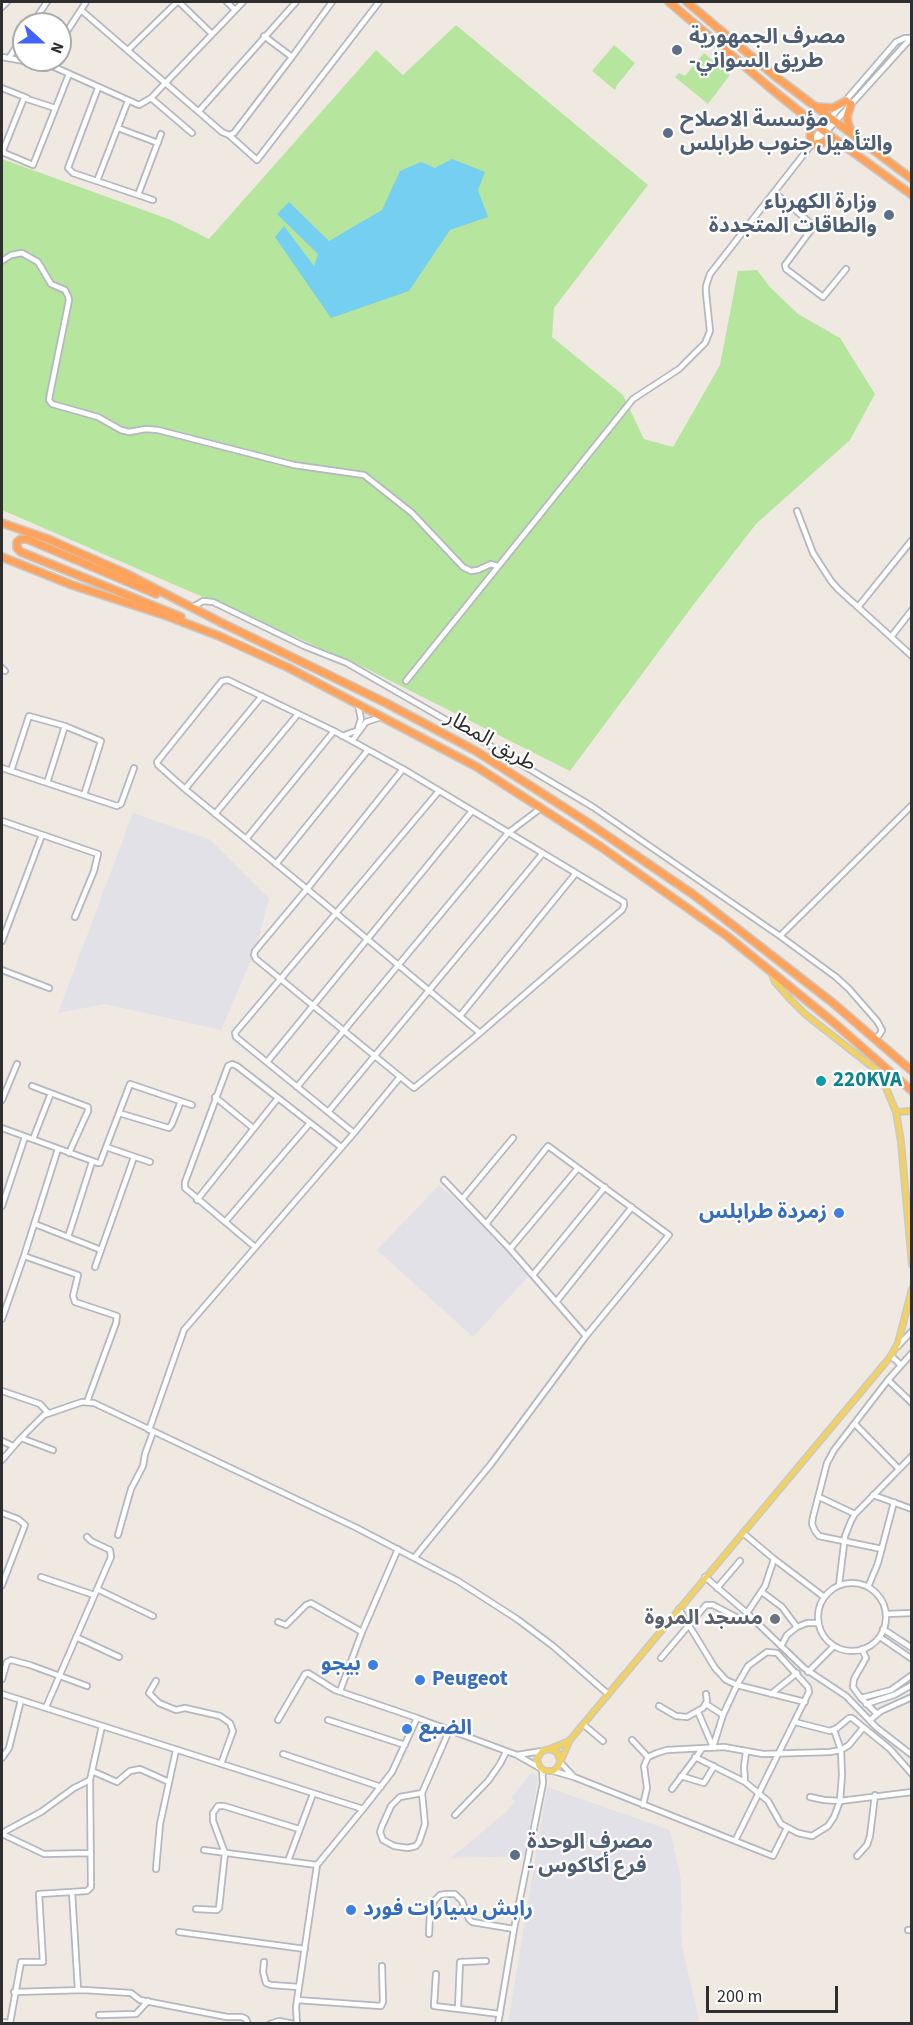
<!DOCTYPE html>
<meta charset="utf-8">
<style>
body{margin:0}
#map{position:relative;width:913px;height:2025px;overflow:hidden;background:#efe9e1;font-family:"Source Sans 3",sans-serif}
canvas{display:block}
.frame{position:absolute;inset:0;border:3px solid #2e2e2e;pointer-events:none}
.north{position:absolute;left:12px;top:12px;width:60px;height:60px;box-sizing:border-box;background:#fff;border:2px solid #ababab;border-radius:50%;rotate:111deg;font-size:16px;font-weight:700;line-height:24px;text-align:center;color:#2e2e2e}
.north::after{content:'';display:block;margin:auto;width:21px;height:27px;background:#4264fb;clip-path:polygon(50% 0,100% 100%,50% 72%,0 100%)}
.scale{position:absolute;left:706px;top:1986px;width:132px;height:27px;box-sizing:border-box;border:3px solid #2e2e2e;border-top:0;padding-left:8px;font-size:18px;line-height:21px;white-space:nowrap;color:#2e2e2e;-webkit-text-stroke:4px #fff;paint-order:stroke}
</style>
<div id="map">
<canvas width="913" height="2025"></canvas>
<div class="frame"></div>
<div class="north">N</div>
<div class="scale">200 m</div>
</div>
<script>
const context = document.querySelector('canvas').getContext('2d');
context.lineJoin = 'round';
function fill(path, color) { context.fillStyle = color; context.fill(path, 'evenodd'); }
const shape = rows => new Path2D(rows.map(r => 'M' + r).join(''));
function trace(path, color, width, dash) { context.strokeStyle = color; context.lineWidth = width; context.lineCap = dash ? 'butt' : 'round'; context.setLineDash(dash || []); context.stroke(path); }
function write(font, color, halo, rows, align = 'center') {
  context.font = font + ' "Source Sans 3","Noto Sans Arabic",sans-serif'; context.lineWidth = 4.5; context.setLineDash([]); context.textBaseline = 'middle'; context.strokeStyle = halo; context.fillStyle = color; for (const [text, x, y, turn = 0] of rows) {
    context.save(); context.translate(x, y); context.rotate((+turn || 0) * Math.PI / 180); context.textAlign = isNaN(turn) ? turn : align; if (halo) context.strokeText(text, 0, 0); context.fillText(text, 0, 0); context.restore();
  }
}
const industrial = shape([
 [133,813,211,840,269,898,255,951,221,1030,105,1004,58,1013],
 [439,1185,534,1270,473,1337,377,1250],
 [532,1772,538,1778,525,1856,451,1858,506,1812,515,1801,511,1798],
 [547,1787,670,1830,681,1880,682,1947,700,2023,508,2023]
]);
const green = shape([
 [456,25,648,185,554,308,552,337,623,395,644,439,673,447,720,365,738,271,757,270,770,287,798,314,840,338,875,394,850,440,756,524,694,604,570,771,355,663,2,510,2,159,171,220,209,239,376,50,403,75],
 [614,45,635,63,617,85,615,90,592,71],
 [704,53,730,75,708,104,675,77,679,73,685,76]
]);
const water = shape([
 [452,159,485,172,478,190,488,217,450,230,409,291,331,318,275,237,284,226,314,266,318,254,277,214,289,202,329,241,382,210,400,171,421,162,435,168]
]);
const minor = shape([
 [179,2,211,33],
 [227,2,235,10],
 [2,7,7,2],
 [81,10,222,132,229,135,234,133,292,57,332,2],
 [32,24,47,2],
 [264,36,292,57],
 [60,42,86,2],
 [128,50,177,2],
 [2,57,52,66,139,105,151,98,243,2],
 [9,58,24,35],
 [2,88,27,98],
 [98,88,68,168,73,173,153,200],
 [151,98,192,133],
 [199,111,296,2],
 [118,128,158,143],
 [229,135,257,160,379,2],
 [815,140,826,132,912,37],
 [2,152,33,165,69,74],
 [2,153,24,98,55,108],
 [97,181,128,101],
 [774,192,814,226,785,265,786,269,823,297,846,269],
 [138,195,161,134],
 [2,261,11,255,22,253,38,262,51,284,65,290,68,296,69,300,50,394,49,400,52,404,98,417,121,430,129,432,146,429,158,430,294,465,364,475,412,513,463,567,471,571,478,570,491,564,497,566],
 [797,511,813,553,831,581,838,589,912,656],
 [193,607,203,601,213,602,304,646,347,663,479,739,593,807,780,936,836,977,849,989,877,1021,882,1030,880,1034,876,1038],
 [858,607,912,540],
 [891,637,912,610],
 [2,668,5,671],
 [406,681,633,399,679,369,705,343,710,331,706,293,706,286,710,274,811,145,821,129,896,42,905,38,911,38],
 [358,728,361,719,358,705],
 [342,736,356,731],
 [352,741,366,722,381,717],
 [2,768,117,806,121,804,134,768],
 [403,769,307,889,255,951,254,955,256,959,414,1088,480,1033,622,910,624,906,624,902,403,769,334,731,228,680,222,681,157,762,158,765,185,789,307,889,480,1033],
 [11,771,29,716,65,726,101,741,84,795],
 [47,783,65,726],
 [185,789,262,696],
 [215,814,298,714],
 [2,821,98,854,94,871,75,917],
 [246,839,334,731],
 [276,864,368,750],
 [780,936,912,805],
 [2,941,42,835],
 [2,970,49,988],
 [460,1016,576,873],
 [267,1062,472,811],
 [400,1077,354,1133,236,1037,235,1033,439,791],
 [32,1086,88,1107,88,1111,69,1153],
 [297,1087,508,833,541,808],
 [215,1097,253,1128],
 [2,1100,17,1064],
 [328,1112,543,853],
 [119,1113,169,1128,172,1124,181,1101],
 [2,1128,98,1163,100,1163,130,1084,192,1105],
 [33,1139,51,1093],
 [106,1147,150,1162],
 [58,1149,24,1256,78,1275,73,1296,75,1302,117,1316,116,1323,87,1402],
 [444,1180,510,1249,586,1336],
 [463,1198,513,1138],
 [197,1200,278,1098],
 [2,1206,25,1137],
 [225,1222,310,1123],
 [35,1224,101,1250],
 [68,1237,92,1162],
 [255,1247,185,1188,185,1182,228,1066,232,1064,237,1066,341,1147],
 [510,1249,578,1168],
 [95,1267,134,1157],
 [533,1275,605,1187],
 [556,1302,632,1207],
 [2,1319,24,1256],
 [898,1346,912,1331],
 [891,1356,901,1365],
 [888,1380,912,1403],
 [2,1391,40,1404,48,1413],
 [855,1424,898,1468],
 [149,1430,184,1330,354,1133],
 [21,1438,53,1450],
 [2,1441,13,1446],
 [2,1460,21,1438,44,1415,82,1402,94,1403,357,1528,458,1581,517,1619,553,1646,608,1694],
 [873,1495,912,1509],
 [819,1497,855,1514],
 [2,1513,18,1519,25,1525,2,1585],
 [743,1533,774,1559,824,1597],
 [118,1535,131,1489,143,1466,145,1454,153,1432],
 [882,1549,819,1536,815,1531,812,1524,813,1517,827,1463,834,1450,888,1380,912,1353],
 [414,1558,491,1464,586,1336,669,1235,548,1146,486,1224],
 [41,1577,94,1595],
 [705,1577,747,1613,804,1668,846,1696,877,1728,912,1755],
 '818 1617a34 34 0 1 1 68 0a34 34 0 1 1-68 0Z',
 [839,1585,845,1536,851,1521,855,1514,912,1456],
 [868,1587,878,1563,894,1502],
 [717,1588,740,1561],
 [97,1589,153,1616],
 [762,1592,782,1607,797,1627],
 [679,1609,715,1668,726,1680,737,1685,805,1702],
 [747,1613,765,1586,774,1559],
 [886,1614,912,1613],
 [278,1622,286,1625,306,1605,311,1603,362,1632],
 [883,1629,912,1648],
 [76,1637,119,1657],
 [880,1637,912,1659],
 [781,1646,787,1635,797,1627,807,1623,818,1623],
 [862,1649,866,1658,854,1679,853,1687,861,1698,876,1713],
 [661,1658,706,1605,713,1605,736,1617],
 [808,1672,834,1646],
 [2,1679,7,1662,11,1660,30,1665,87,1686],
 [156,1681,149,1693,159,1703,176,1710,185,1708,220,1716,230,1723,233,1731,221,1764],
 [340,1691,362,1632,398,1549],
 [2,1694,363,1809,392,1772,417,1718,517,1755,542,1751],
 [771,1694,797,1673],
 [861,1698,891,1690,912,1675],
 [706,1704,723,1715],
 [866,1704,894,1695,912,1685],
 [659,1706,676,1716,687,1717,703,1708,707,1701,706,1694],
 [46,1707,111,1557,110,1550,91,1541,87,1537],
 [698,1712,713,1747],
 [278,1720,305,1674,308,1673,335,1690,417,1718],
 [328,1720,405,1745],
 [870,1720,881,1711,912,1697],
 [795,1722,830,1731,837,1728,849,1718,852,1718,890,1749,912,1774],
 [584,1725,603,1741],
 [632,1740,648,1757],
 [713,1747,723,1715,737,1685,748,1666,767,1652,777,1653,808,1687,809,1692,735,1841],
 [283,1754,381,1787],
 [517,1755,540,1768],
 [695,1757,745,1782,768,1801,781,1824,798,1833,812,1836,828,1826,834,1817,840,1801,842,1775,841,1750,834,1730],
 [2,1758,9,1748,21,1700],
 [560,1762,572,1775],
 [92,1771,117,1782,130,1771,140,1769,169,1782],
 [553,1771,574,1777,773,1856,787,1828],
 [681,1776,704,1783,714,1766],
 [745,1782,744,1767,746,1752],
 [672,1789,702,1749],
 [422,1793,400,1797,391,1806,382,1826,380,1832,383,1840,394,1846,408,1848,416,1846,419,1842,425,1824,422,1793,449,1731],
 [810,1797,824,1800,840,1801,912,1792],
 [643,1805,647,1788,644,1766,648,1757,657,1753,667,1750,724,1747,763,1754,830,1752,841,1750,849,1745,863,1728],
 [455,1815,488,1781,500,1764,506,1752],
 [2,1833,41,1812,74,1788,90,1780],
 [2,1834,44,1854,91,1853],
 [204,1850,317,1865],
 [857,1856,867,1845,870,1836,875,1795],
 [288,1861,313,1794],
 [156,1869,160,1824,176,1750],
 [72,1892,78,1990],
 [196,1909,217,1910,219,1908,225,1853,213,1821,213,1813,218,1806,224,1806,299,1829],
 [908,1930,912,1930],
 [179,1932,305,1949],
 [429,1934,430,1913,434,1901,440,1895,446,1894,455,1894,462,1901,469,1919,472,1922,514,1929],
 [264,1962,263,1972,266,1983,271,1985,299,1987],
 [436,1974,434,2006,500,2014],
 [14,1992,84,1990,131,1993,140,2000,227,2017,242,2017,246,2019,248,2024],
 [297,2000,381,2006,383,2002,382,1966],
 [458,2008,460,1962,486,1961],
 [99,2015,136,2014,148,2001],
 [2,2022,10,2023,21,1962,43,1962,39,1894,87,1891,91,1887,90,1780,102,1726],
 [270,2024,279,2021,294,2024],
 [297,2024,296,2007,317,1865,363,1809],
 [498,2024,514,1929,543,1783,542,1770]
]);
const major = shape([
 [771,972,775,982,791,1000,805,1014,875,1069,882,1078,896,1112,901,1142,912,1265],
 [896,1112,912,1111],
 [550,1749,569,1741],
 [560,1760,557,1752,549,1749,542,1751,537,1759,539,1766,544,1771,553,1771,558,1767,570,1740,891,1356,898,1343,912,1289]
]);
const highway = shape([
 [669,2,769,87,821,129,912,195],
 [687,2,776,77,912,179],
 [851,104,847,117,848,123,852,133],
 [818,107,833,108,846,101],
 [805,118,810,128,811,145,825,142,838,144],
 [2,523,48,539,127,574,224,624,386,703,476,751,587,822,694,895,833,1003,912,1071],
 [2,557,72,585,167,616,219,636,289,668,477,767,601,847,727,936,832,1021,912,1091],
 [156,594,27,539,21,539,17,542,17,548,21,552,181,617]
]);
const markers = [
 [677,50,6,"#5c6f8a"],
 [668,133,6,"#5c6f8a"],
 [889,215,6,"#5c6f8a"],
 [821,1081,6,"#0f9aa8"],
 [839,1213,6,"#3f7fe0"],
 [775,1619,6,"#6b7280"],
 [373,1665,6,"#3f7fe0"],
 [420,1680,6,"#3f7fe0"],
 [407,1729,6,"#3f7fe0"],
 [515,1855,6,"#5c6f8a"],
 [351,1910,6,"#3f7fe0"]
];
const serviceNames = [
 ["مصرف الجمهورية",689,38],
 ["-طريق السواني",689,62],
 ["مؤسسة الاصلاح",680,121],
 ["والتأهيل جنوب طرابلس",680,145],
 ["وزارة الكهرباء",877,203,"right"],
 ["والطاقات المتجددة",877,227,"right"],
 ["مصرف الوحدة",527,1843],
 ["- فرع أكاكوس",527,1867]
];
const streetNames = [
 ["طريق المطار",490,742,30]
];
const cultureNames = [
 ["220KVA",833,1081]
];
const shopNames = [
 ["زمردة طرابلس",827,1213,"right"],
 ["بيجو",361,1665,"right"],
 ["Peugeot",432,1680],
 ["الضبع",419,1729],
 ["رابش سيارات فورد",363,1910]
];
const worshipNames = [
 ["مسجد المروة",763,1619]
];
fill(industrial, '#e3e1e8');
fill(green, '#b6e59e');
fill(water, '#75cff0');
trace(minor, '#b4b7c1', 8);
trace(major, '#c9c9c9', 8);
trace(highway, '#c9c9c9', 10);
trace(minor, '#fff', 4.5);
trace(major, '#f2d163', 5);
trace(highway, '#ffa35c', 7);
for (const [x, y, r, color] of markers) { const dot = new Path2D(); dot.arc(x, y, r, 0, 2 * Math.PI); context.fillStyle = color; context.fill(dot); trace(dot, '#fff', 2); }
write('bold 21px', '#4e5e75', '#fff', serviceNames, 'left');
write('21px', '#2e2e2e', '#fff', streetNames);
write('bold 21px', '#0d838f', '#fff', cultureNames, 'left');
write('bold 21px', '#366cbe', '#fff', shopNames, 'left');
write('bold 21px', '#5b616d', '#fff', worshipNames, 'right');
</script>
